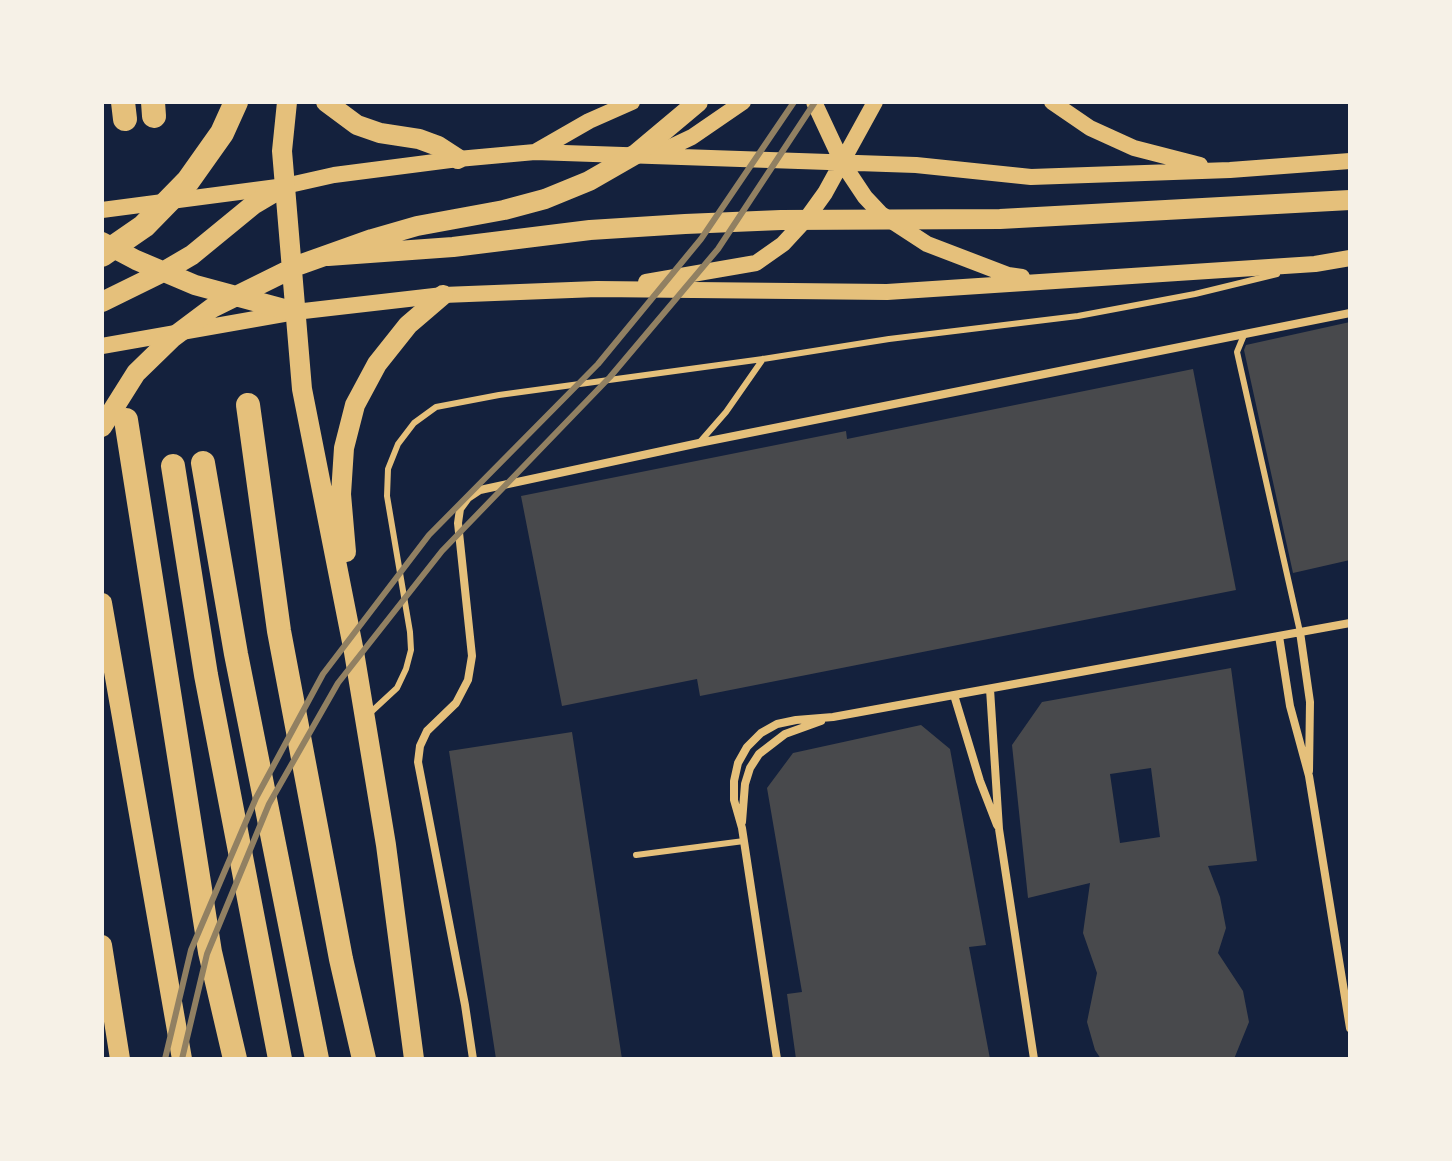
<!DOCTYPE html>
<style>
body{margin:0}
#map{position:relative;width:1452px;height:1161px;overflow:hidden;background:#14213d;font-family:Helvetica,sans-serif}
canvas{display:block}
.frame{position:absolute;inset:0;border:104px solid #f6f1e7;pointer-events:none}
</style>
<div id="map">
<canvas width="1452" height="1161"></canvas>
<div class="frame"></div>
</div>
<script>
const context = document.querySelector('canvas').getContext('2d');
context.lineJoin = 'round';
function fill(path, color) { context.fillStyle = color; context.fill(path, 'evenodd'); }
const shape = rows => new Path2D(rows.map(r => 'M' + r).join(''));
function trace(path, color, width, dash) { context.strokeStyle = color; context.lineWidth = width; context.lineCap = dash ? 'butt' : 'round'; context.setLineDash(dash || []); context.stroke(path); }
const building = shape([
 [1350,322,1350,560,1293,573,1244,350,1246,345],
 [1193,369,1236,590,700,696,697,679,562,706,521,496,846,431,847,439],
 [1231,668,1257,861,1208,866,1220,897,1226,928,1218,953,1243,991,1249,1022,1234,1059,1101,1059,1095,1050,1087,1022,1097,973,1083,933,1090,883,1028,898,1012,745,1042,702],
 [1151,768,1160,837,1120,843,1110,774],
 [921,725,950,749,986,945,969,947,990,1059,796,1059,787,994,802,992,767,788,793,753],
 [572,732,622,1059,496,1059,449,751]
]);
const service = shape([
 [1244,335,1237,352,1239,361,1300,632],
 [699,443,726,412,763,359],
 [370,713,397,688,406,669,411,650,410,632,387,496,388,469,398,444,414,423,436,407,499,395,763,359,889,339,1078,316,1195,294,1277,274],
 [636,855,744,841]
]);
const minor = shape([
 [1300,632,1310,702,1309,771],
 [1279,636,1290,706,1309,776,1350,1028],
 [990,689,999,829,1034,1059],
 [954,695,980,781,997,825],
 [742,822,745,784,750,768,759,754,785,734,821,721],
 [473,1059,465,1005,418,762,420,746,427,731,456,703,468,680,472,656,458,523,460,509,468,498,480,490,699,443,1350,313],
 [777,1059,742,828,734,800,734,781,738,763,747,747,761,733,777,724,796,720,833,717,1350,623]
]);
const secondary = shape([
 [814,102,843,164,865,197,881,214,927,244,1008,275,1022,277],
 [1052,102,1090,128,1134,148,1200,165],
 [535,152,589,121,632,102],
 [656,154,692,137,743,102],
 [102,210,285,186,334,175,458,159,535,152,916,165,1031,177,1230,170,1350,161],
 [646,282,756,263,783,244,807,218,825,193,875,102],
 [102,346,295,312,443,295,597,289,887,292,1315,264,1350,258]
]);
const primary = shape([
 [287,102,282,151,302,389,354,652,386,845,414,1059],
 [326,102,357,125,380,133,419,139,438,146,458,159],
 [102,242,136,260,195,285,295,312],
 [328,256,453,247,590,230,685,224,781,220,1000,219,1350,200],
 [102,302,163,272,192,255,253,205,285,186],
 [102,427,136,373,172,338,212,308,299,265,372,239,417,226,504,210,545,199,589,181,636,154,698,102],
 [346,552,341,494,344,448,355,405,377,364,408,325,443,295],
 [102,603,182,1059],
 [102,945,120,1059]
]);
const motorway = shape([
 [123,102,125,119],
 [153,102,154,116],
 [102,255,144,226,188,181,222,133,236,102],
 [248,405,279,631,341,959,364,1059],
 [126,420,210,952,235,1059],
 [203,463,236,654,317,1059],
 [173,466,206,675,280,1059]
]);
const rail = shape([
 [165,1059,191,950,256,798,323,674,429,535,598,364,701,239,794,102],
 [182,1059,207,954,269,804,338,683,442,551,610,377,718,249,815,102]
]);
fill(building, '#48494c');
trace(service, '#e5c07b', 6);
trace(minor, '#e5c07b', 8);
trace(secondary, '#e5c07b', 16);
trace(primary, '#e5c07b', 20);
trace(motorway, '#e5c07b', 24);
trace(rail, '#918062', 6);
</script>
